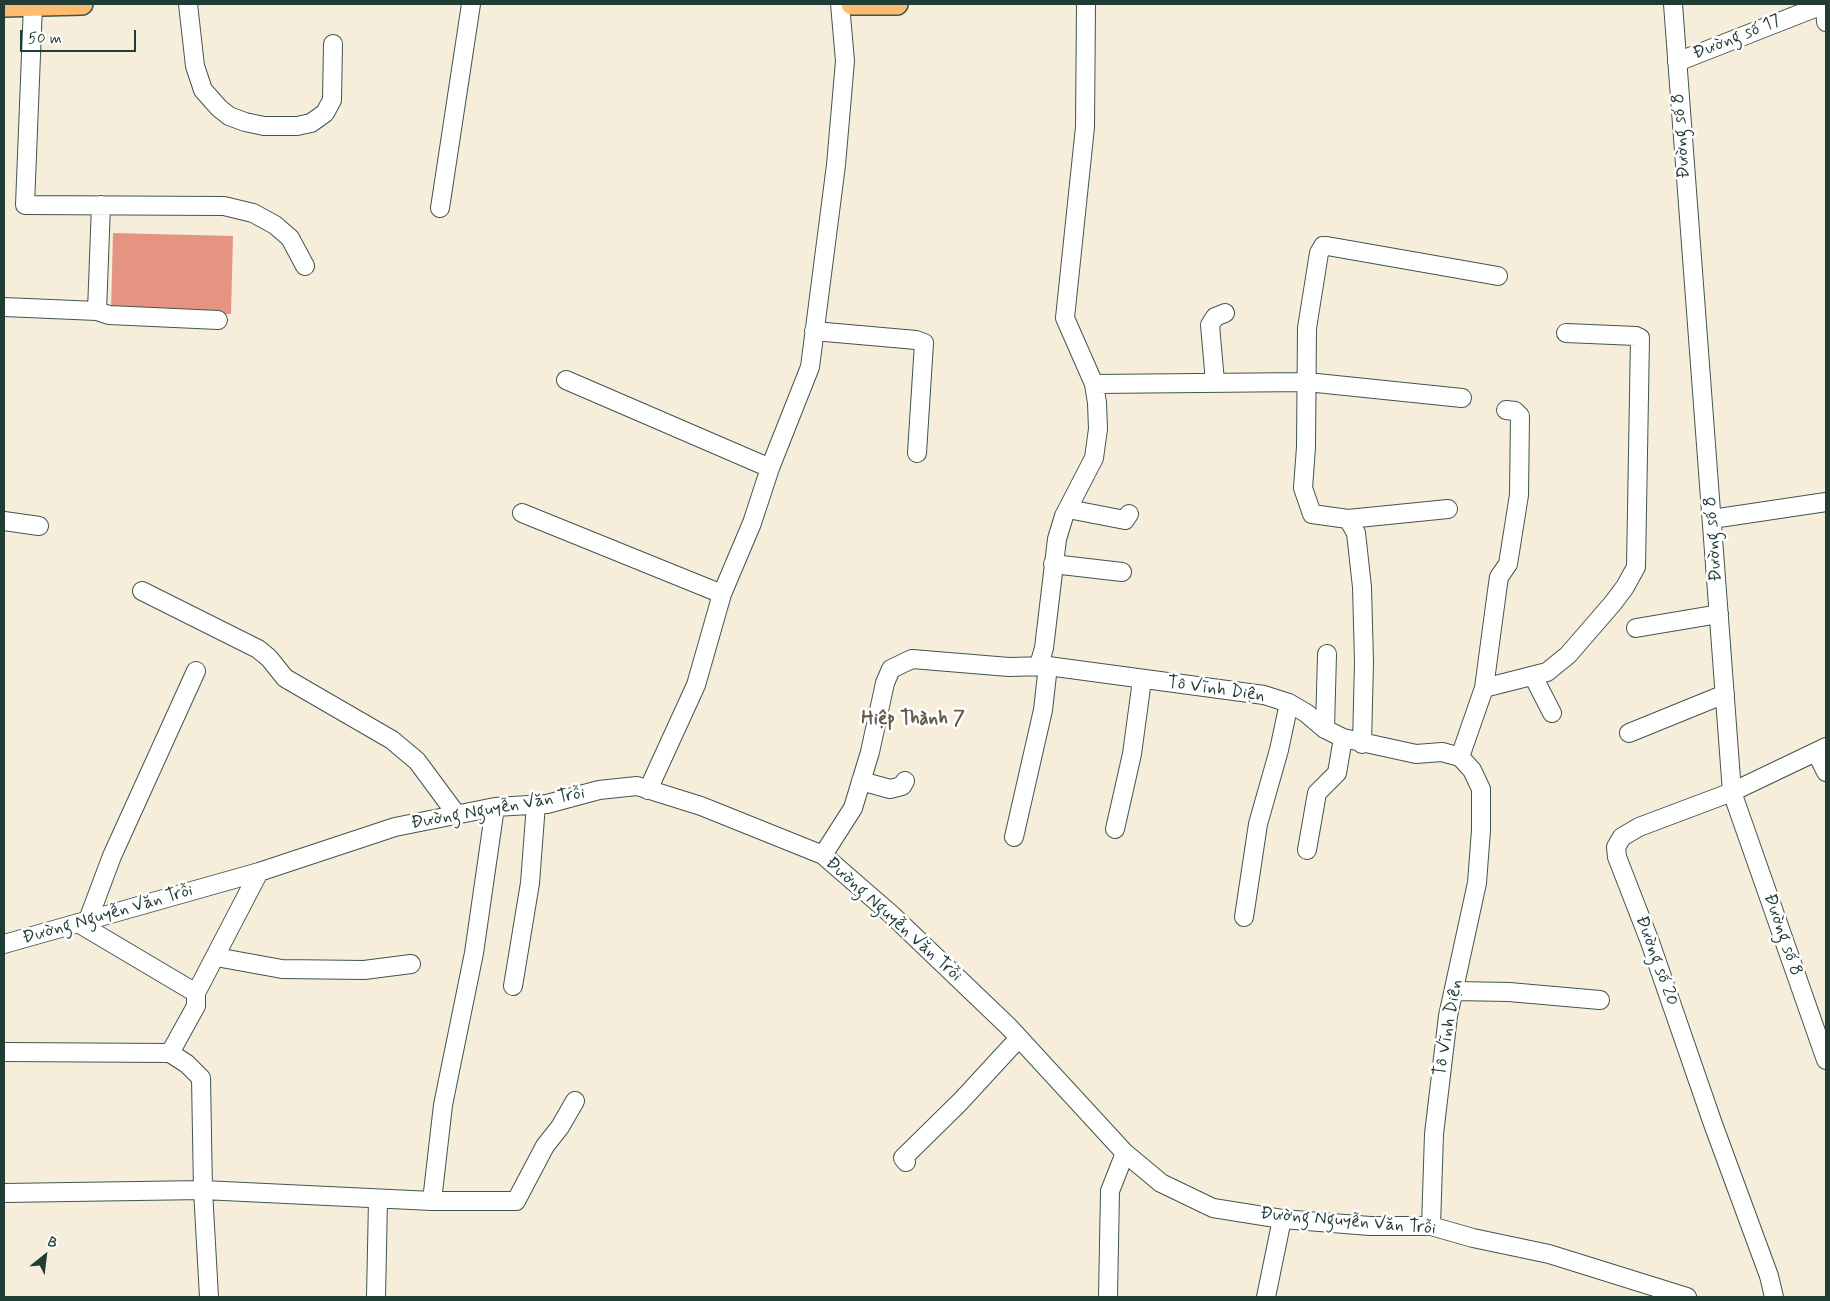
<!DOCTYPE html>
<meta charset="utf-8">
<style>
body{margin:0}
#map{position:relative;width:1830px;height:1301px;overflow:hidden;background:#f7eddb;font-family:Mynerve,sans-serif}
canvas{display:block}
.frame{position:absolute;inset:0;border:5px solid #1f3d34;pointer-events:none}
.north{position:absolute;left:20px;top:1231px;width:50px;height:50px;-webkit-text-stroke:4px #fff;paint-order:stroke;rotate:29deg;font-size:14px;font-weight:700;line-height:20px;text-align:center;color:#1f3d34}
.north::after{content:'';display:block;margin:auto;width:18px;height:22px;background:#1f3d34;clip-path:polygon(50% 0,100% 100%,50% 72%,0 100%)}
.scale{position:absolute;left:20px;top:30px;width:116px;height:22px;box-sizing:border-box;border:2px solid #1f3d34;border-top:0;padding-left:6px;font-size:15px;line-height:18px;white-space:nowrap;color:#1f3d34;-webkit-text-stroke:4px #fff;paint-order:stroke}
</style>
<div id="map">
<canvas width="1830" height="1301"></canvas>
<div class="frame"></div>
<div class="north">B</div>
<div class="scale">50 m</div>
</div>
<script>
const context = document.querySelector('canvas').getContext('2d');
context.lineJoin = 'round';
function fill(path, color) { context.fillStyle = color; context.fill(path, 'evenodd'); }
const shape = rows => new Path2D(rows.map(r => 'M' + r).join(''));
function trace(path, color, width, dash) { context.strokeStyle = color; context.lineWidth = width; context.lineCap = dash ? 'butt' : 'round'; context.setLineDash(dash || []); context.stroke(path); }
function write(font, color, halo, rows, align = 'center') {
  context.font = font + ' Mynerve,sans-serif'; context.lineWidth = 5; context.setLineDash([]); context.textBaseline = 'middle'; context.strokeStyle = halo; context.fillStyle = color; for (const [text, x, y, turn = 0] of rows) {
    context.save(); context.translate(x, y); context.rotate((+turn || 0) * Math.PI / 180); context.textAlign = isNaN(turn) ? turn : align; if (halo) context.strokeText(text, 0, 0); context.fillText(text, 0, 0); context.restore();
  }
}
const building = shape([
 [113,233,233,236,231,314,111,311]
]);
const minor = shape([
 [188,4,195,66,203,90,219,108,229,116,245,122,264,126,297,126,311,123,325,113,332,100,333,44],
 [1673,4,1732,792,1826,1060],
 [1825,4,1826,22],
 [33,5,25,205,224,206,253,213,275,225,290,238,305,266],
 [1677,62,1825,4],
 [440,208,471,4],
 [4,307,97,311,109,315,218,320],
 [97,311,101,205],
 [814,331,916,340,924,343,917,453],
 [566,380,770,468],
 [1215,382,1210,325,1215,317,1225,313],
 [1094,384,1307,382,1462,398],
 [1068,509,1125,520,1129,514],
 [522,513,722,594],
 [1348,519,1448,509],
 [1712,519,1826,502],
 [4,521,39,526],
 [1053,564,1122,572],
 [142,591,258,649,269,658,285,678,392,740,417,761,457,815],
 [1636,628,1719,614],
 [1039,665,1044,648,1057,539,1064,516,1094,458,1098,429,1097,403,1094,384,1065,318,1085,127,1086,4],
 [1533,676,1552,713],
 [1484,688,1497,591,1499,577,1508,564,1519,495,1520,416,1515,411,1506,410],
 [1325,729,1327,654],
 [1629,733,1725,694],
 [1362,744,1364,662,1362,587,1356,533,1348,519,1312,514,1303,488,1306,447,1307,328,1319,253,1323,246,1327,246,1498,276],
 [1816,752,1826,772],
 [1460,757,1484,688,1547,672,1568,655,1613,603,1625,587,1636,567,1640,338,1636,336,1566,333],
 [861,781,890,789,902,786,905,781],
 [648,790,696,685,722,594,752,523,770,468,810,367,836,165,845,61,840,4],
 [1115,829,1132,754,1142,680],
 [1014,837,1043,710,1048,666],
 [1307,850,1317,793,1337,773,1343,738],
 [823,855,853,808,870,752,885,683,891,669,912,659,1009,667,1048,666,1264,695,1289,703,1306,713,1325,729,1343,738,1416,754,1442,752,1460,757,1472,770,1481,789,1481,830,1477,883,1448,1016,1434,1134,1431,1226],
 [1244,917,1258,824,1279,750,1289,703],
 [88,920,112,856,196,671],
 [78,923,196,993],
 [4,944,259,872,395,827,495,807,547,804,599,790,637,786,701,806,823,855,892,915,1009,1027,1125,1153,1161,1183,1213,1208,1282,1219,1370,1226,1431,1226,1473,1238,1549,1254,1687,1297],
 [216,957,282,969,364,970,411,964],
 [513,986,530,883,536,804],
 [1454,991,1509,992,1600,1000],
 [4,1052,170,1053,187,1064,201,1078,203,1190,432,1201,516,1201,545,1146,560,1127,575,1101],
 [170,1053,196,1006,196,993,259,872],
 [906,1162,903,1158,960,1102,1019,1038],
 [4,1193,203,1190,209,1297],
 [432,1201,443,1105,474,953,495,807],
 [376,1297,378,1200],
 [1108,1297,1110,1191,1125,1153],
 [1266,1297,1282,1219],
 [1774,1297,1769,1276,1713,1124,1650,942,1617,857,1616,847,1622,837,1639,827,1732,792,1826,747]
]);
const major = shape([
 [852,4,897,4],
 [4,6,82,4]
]);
const streetNames = [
 ["Đường số 17",1737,38,-22],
 ["Đường số 8",1682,136,-94],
 ["Đường số 8",1714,539,-94],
 ["Tô Vĩnh Diện",1216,690,8],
 ["Đường Nguyễn Văn Trỗi",498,809,-10],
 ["Đường Nguyễn Văn Trỗi",108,915,-16],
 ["Đường Nguyễn Văn Trỗi",893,920,42],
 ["Đường số 8",1782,935,71],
 ["Đường số 20",1656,961,70],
 ["Tô Vĩnh Diện",1449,1028,-80],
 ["Đường Nguyễn Văn Trỗi",1348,1222,5]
];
const neighbourhoodNames = [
 ["Hiệp Thành 7",913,720]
];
fill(building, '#e59482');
trace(minor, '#3f574d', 20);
trace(major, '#3f574d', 24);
trace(minor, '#fff', 18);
trace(major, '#fdbc6f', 21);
write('18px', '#1f3d34', '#fff', streetNames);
write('bold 19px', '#645b4f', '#fff', neighbourhoodNames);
</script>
